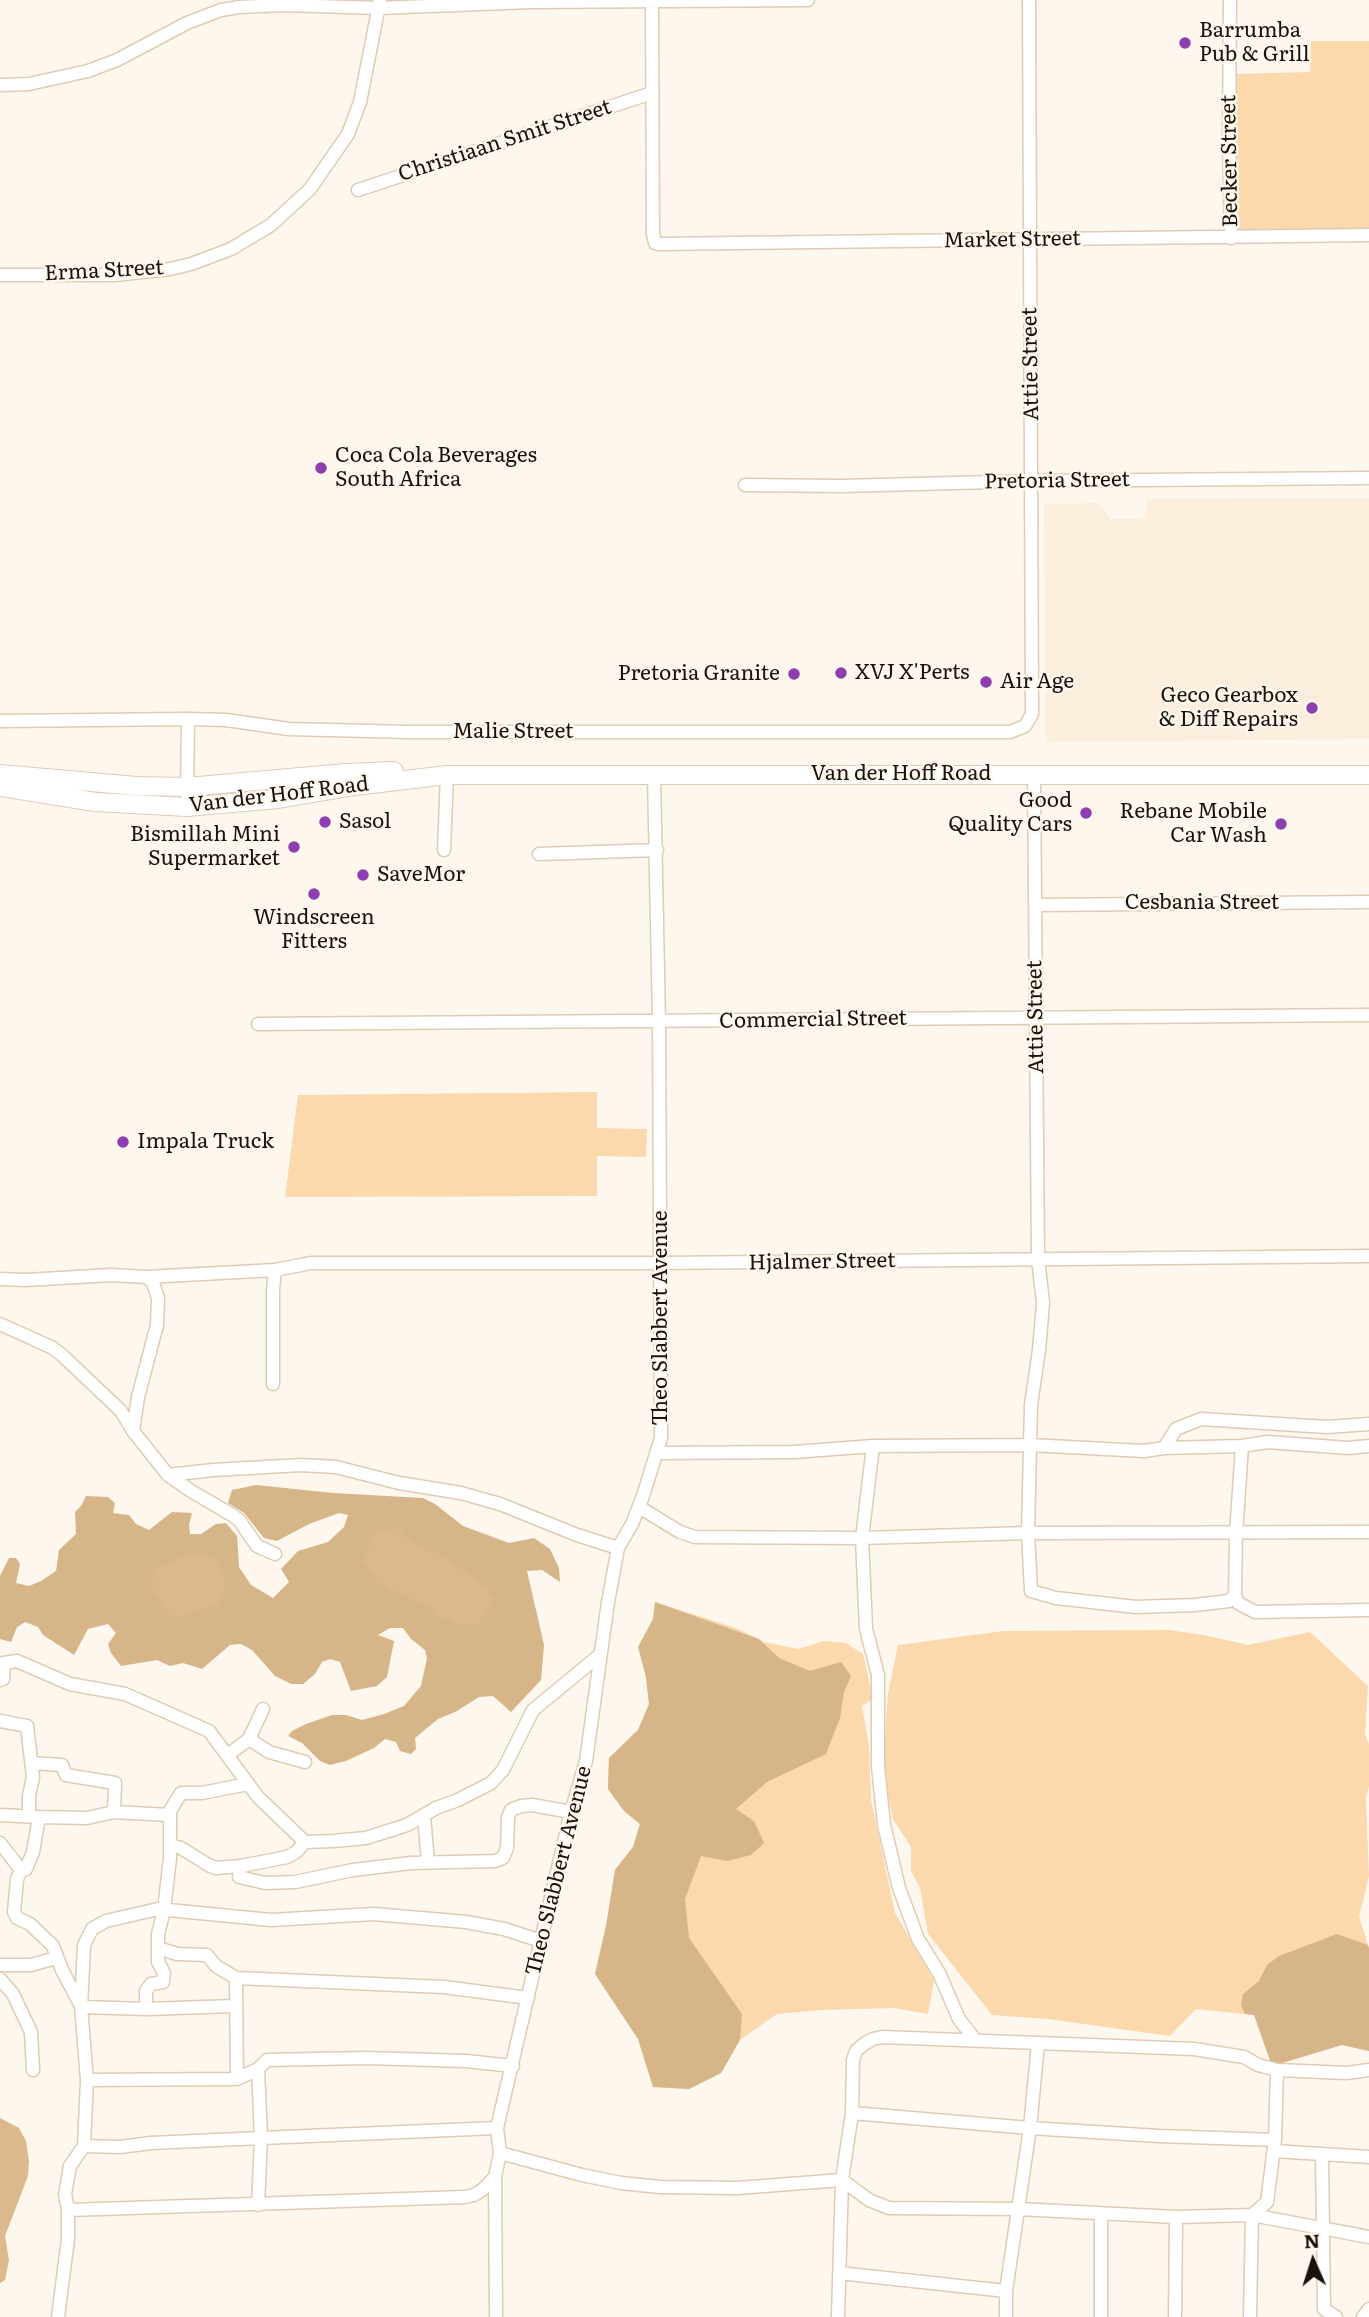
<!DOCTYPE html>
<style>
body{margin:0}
#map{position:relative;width:1369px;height:2317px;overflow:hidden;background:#fef7ee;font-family:Literata,serif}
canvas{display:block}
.north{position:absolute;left:1278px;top:2226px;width:70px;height:70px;-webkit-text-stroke:5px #fef7ee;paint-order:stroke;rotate:357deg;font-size:19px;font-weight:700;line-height:28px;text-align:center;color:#18120a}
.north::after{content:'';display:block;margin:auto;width:24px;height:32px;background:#18120a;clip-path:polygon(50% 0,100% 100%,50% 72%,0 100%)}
</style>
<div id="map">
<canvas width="1369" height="2317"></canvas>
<div class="north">N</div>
</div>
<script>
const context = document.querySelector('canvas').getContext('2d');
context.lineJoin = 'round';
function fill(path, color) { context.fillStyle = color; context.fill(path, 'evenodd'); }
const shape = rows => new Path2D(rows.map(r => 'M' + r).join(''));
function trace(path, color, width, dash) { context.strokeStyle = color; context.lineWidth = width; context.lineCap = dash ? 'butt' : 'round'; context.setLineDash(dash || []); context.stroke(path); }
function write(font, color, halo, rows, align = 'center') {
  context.font = font + ' Literata,serif'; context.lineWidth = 5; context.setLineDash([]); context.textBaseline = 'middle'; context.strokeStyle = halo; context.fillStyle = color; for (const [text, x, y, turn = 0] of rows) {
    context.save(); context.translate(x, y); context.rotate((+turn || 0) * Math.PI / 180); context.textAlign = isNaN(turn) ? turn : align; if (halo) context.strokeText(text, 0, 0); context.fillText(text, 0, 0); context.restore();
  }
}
const built = shape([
 [1235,498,1369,498,1369,739,1046,742,1044,504,1098,503,1111,519,1146,518,1146,499]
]);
const green = shape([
 [1311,41,1369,41,1369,234,1241,233,1236,226,1234,74,1310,72],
 [597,1092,597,1128,647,1129,646,1157,597,1156,597,1196,285,1197,298,1095],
 [655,1602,736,1628,764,1642,798,1649,824,1641,846,1643,863,1654,873,1699,862,1706,869,1745,871,1800,895,1913,934,1980,928,2014,894,2008,821,2010,777,2014,740,2040,721,2073,689,2089,653,2087,638,2039,595,1974,606,1926,615,1870,633,1847,640,1824,624,1811,608,1789,609,1758,638,1730,649,1704,646,1677,638,1647,653,1619],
 [1168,1630,1204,1635,1248,1645,1310,1632,1368,1686,1365,1734,1369,1744,1369,1786,1366,1799,1369,1876,1359,1917,1369,1948,1369,2051,1342,2045,1272,2066,1254,2015,1196,2009,1170,2036,1048,2019,992,2015,928,1934,920,1888,911,1871,911,1847,893,1819,883,1770,888,1694,898,1645,1003,1631]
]);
const forest = shape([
 [256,1485,333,1493,423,1498,435,1504,463,1526,509,1543,534,1538,550,1549,559,1568,560,1582,542,1570,527,1571,544,1645,541,1680,511,1712,493,1696,479,1697,457,1711,438,1719,415,1738,416,1749,411,1754,400,1751,396,1742,385,1739,374,1748,346,1761,330,1765,320,1761,302,1743,288,1736,292,1731,306,1724,332,1715,346,1715,362,1720,384,1714,404,1706,421,1686,427,1658,425,1650,411,1639,403,1628,390,1628,378,1635,394,1641,387,1677,377,1686,351,1691,340,1662,330,1659,322,1662,315,1674,303,1684,291,1684,275,1676,252,1650,241,1644,230,1645,202,1669,183,1663,170,1666,157,1660,121,1666,111,1653,108,1644,116,1633,108,1624,88,1629,74,1655,43,1635,38,1627,25,1622,17,1627,11,1642,0,1639,0,1576,9,1558,16,1558,20,1564,16,1583,29,1586,41,1581,56,1571,59,1550,76,1534,75,1512,81,1506,86,1496,108,1497,115,1503,113,1513,129,1515,136,1524,149,1530,172,1512,192,1513,189,1525,190,1534,201,1534,216,1524,226,1523,237,1536,239,1567,251,1585,273,1598,289,1582,281,1569,298,1551,328,1542,344,1527,348,1515,339,1513,309,1524,277,1541,264,1538,244,1513,228,1503,232,1490],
 [655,1602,759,1639,779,1658,810,1671,841,1662,851,1676,844,1692,840,1718,826,1754,767,1782,736,1809,754,1821,764,1843,751,1855,727,1861,701,1856,685,1899,689,1938,742,2014,740,2040,721,2073,689,2089,653,2087,638,2039,595,1974,606,1926,615,1870,633,1847,640,1824,624,1811,608,1789,609,1758,638,1730,649,1704,646,1677,638,1647,653,1619],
 [1337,1934,1368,1945,1369,1948,1369,2051,1342,2045,1272,2066,1254,2015,1245,2014,1241,2006,1243,1994,1259,1981,1267,1965,1279,1956]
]);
const water = shape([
 [399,1528,402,1530,401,1534,414,1542,414,1545,422,1547,428,1552,432,1551,451,1561,480,1583,480,1587,488,1590,489,1596,494,1599,486,1609,479,1625,454,1624,444,1616,442,1619,436,1612,436,1608,430,1606,426,1608,423,1602,418,1603,418,1599,408,1599,406,1593,403,1596,392,1589,389,1590,387,1585,382,1585,373,1578,374,1573,366,1569,368,1566,362,1563,369,1552,368,1546,371,1545,370,1540,375,1537,380,1530,386,1532],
 [208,1556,217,1561,224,1576,224,1593,217,1605,184,1614,176,1620,163,1606,165,1602,153,1592,152,1581,157,1568,183,1557],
 [0,2118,19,2128,26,2141,29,2161,28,2176,5,2236,9,2260,5,2280,0,2283]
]);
const minor = shape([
 [652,0,653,234,655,243,659,244,1369,235],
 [1230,0,1229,137,1231,238],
 [0,85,29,84,88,71,117,60,187,23,221,10,239,7,283,5,379,8,531,2,808,0],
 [358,190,652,93],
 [0,275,115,275,170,269,191,264,231,249,271,225,310,189,348,134,360,102,380,0],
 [745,485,840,486,1032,481,1369,478],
 [0,721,188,719,226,720,289,729,408,732,1010,732,1025,726,1032,714,1029,0],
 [1034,774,1038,1259,1043,1303,1039,1350,1031,1405,1028,1533,1031,1591,1056,1598,1136,1607,1195,1605,1229,1601,1235,1595],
 [187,795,188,719],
 [444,850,447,775],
 [539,854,657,850],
 [1035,905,1369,902],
 [258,1024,1369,1015],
 [147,1277,275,1270,311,1263,662,1263,1369,1256],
 [0,1279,26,1280,111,1275,147,1277,153,1283,158,1298,157,1325,138,1397,133,1431,168,1475,191,1491,232,1515,239,1520,257,1546,275,1554],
 [0,1324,53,1348,63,1356,121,1411,133,1431],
 [273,1384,273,1289,275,1270],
 [873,1446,862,1538,866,1629,878,1675,878,1766,884,1825,899,1888,918,1939,939,1973,959,2019,976,2041],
 [1242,1446,1236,1534,1235,1595,1238,1603,1255,1612,1369,1610],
 [1164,1448,1176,1429,1201,1419,1327,1427,1369,1424],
 [656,1453,794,1452,873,1446,1030,1445,1144,1451,1164,1448,1242,1446,1268,1442,1348,1448,1369,1446],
 [168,1475,213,1470,301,1465,336,1467,399,1483,461,1493,500,1504,577,1535,618,1548],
 [639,1507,680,1532,695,1537,862,1538,1028,1533,1369,1532],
 [0,1680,3,1679,4,1663,17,1661,70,1684,125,1694,200,1727,209,1731,258,1797,305,1842,333,1841,366,1838,407,1825,436,1808,458,1800,491,1783,503,1770,533,1710,601,1654],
 [0,1721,27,1726,33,1777,29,1796,29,1815],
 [249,1739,269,1752,305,1762],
 [228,1755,249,1739,263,1709],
 [32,1763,62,1765,66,1775,115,1783,114,1812],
 [0,1815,39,1817,33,1852,26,1869,21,1870,17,1879,14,1912,17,1918,30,1924,53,1946,62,1970,81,2006],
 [424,1816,428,1863],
 [39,1817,87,1818,114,1812,169,1815],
 [0,1843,21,1870],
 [170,1845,181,1848,210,1866,216,1868,241,1866,287,1857,296,1852,305,1842],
 [241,1866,239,1877,265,1883,295,1882,353,1870,411,1863,495,1861,503,1858,507,1848,508,1817,511,1810,521,1806,532,1805,571,1812],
 [158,1948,177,1954,207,1955,216,1966,236,1978,444,1987,528,1998],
 [0,1965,31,1965,56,1958],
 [236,1978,237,2079],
 [0,1979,13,1994,31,2032,33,2070],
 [81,2007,146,2009,235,2006],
 [146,2009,146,1991,151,1984,163,1982,164,1973,158,1962,158,1934,164,1910,170,1858,170,1811,181,1793,202,1793,248,1784],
 [87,2080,237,2079,258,2069,267,2060,366,2058,466,2061,513,2066],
 [852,2113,853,2060,856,2051,864,2044,873,2039,882,2037,1194,2049,1244,2057,1258,2065,1277,2070],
 [84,2146,120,2147,151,2143,261,2138,258,2069],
 [1274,2151,1369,2157],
 [500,2153,582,2175,621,2183,660,2187,737,2188,842,2180,852,2113,1030,2128,1159,2136,1275,2140,1277,2070,1347,2073,1369,2070],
 [1322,2155,1324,2309,1336,2317],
 [842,2180,869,2200,889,2208,1018,2209,1176,2217,1252,2215,1369,2237],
 [258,2205,261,2138,497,2128],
 [68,2210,465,2197,474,2195,482,2190,495,2177],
 [839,2273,1006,2291],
 [58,2317,68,2239,68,2210,65,2194,70,2166,84,2146,87,2080,81,2007,84,1945,92,1929,106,1921,158,1909,271,1920,374,1914,466,1922,504,1929,541,1941],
 [496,2317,495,2177,500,2153,497,2128,571,1812,586,1761,608,1602,618,1548,632,1524,643,1496,661,1438,659,1022,654,774],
 [838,2317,842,2180],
 [1006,2317,1006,2291,1030,2128,1038,2044],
 [1101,2317,1101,2213],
 [1175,2317,1176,2217],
 [1250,2317,1252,2215,1267,2202,1275,2140],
 [1363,2317,1369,2309]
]);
const secondary = shape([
 [0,774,136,786,187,787,346,773,394,771],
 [0,787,95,802,187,807,278,799,355,786,447,775,1369,775]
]);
const markers = [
 [1185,43,7,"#8e3eae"],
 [321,468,7,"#8e3eae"],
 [841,673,7,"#8e3eae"],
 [794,674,7,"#8e3eae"],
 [986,682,7,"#8e3eae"],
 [1312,708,7,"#8e3eae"],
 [1086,813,7,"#8e3eae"],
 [325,822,7,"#8e3eae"],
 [1281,824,7,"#8e3eae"],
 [294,847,7,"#8e3eae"],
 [363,875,7,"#8e3eae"],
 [314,894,7,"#8e3eae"],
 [123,1142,7,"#8e3eae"]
];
const poiNames = [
 ["Barrumba",1199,31],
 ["Pub & Grill",1199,55],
 ["Coca Cola Beverages",335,456],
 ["South Africa",335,480],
 ["XVJ X'Perts",855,673],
 ["Pretoria Granite",780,674,"right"],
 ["Air Age",1000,682],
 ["Geco Gearbox",1298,696,"right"],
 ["& Diff Repairs",1298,720,"right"],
 ["Good",1072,801,"right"],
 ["Quality Cars",1072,825,"right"],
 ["Rebane Mobile",1267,812,"right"],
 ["Car Wash",1267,836,"right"],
 ["Sasol",339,822],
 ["Bismillah Mini",280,835,"right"],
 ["Supermarket",280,859,"right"],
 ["SaveMor",377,875],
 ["Windscreen",314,918,"center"],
 ["Fitters",314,942,"center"],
 ["Impala Truck",137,1142]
];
const streetNames = [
 ["Christiaan Smit Street",505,141,-18],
 ["Becker Street",1230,161,-91],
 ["Market Street",1012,240,-1],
 ["Erma Street",104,271,-3],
 ["Attie Street",1031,364,-91],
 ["Pretoria Street",1057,481,-1],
 ["Malie Street",513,732],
 ["Van der Hoff Road",901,774],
 ["Van der Hoff Road",279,795,-7],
 ["Cesbania Street",1202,903],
 ["Attie Street",1036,1017,-91],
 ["Commercial Street",813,1020,-1],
 ["Hjalmer Street",822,1262,-1],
 ["Theo Slabbert Avenue",661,1318,-90],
 ["Theo Slabbert Avenue",559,1871,-76]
];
fill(built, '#fbeedc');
fill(green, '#fbd9ac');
fill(forest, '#d6b588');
fill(water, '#dbb98c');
trace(minor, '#deccb5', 15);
trace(secondary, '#deccb5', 20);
trace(minor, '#fff', 12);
trace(secondary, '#fff', 18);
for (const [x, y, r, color] of markers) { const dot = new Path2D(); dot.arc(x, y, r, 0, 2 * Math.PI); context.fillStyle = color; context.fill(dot); trace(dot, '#fef7ee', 2.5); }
write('21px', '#18120a', '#fef7ee', poiNames, 'left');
write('21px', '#18120a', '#fef7ee', streetNames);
</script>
